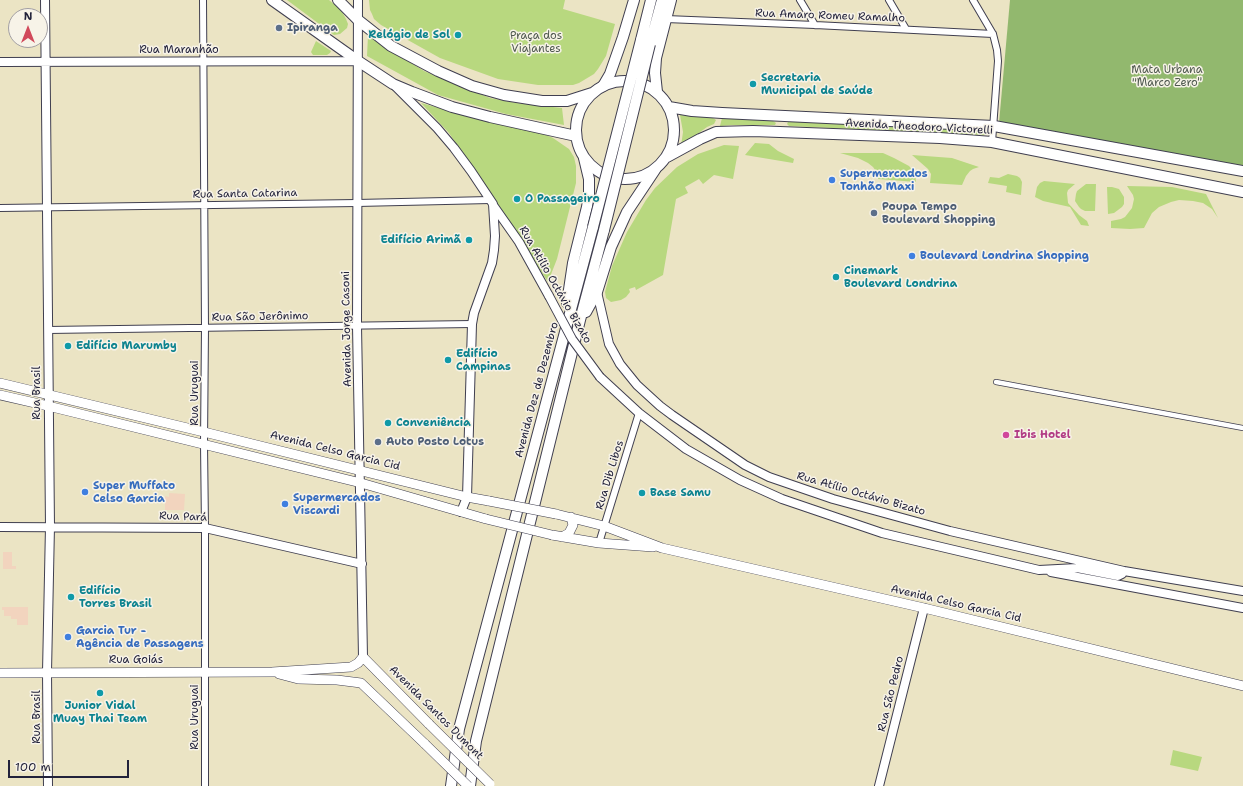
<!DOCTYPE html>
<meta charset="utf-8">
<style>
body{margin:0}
#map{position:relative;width:1243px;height:786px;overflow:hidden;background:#ebe4c4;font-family:"Shantell Sans",sans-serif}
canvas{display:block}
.north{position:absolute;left:8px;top:8px;width:40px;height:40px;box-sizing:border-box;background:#f7f3e8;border:1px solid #a29fa3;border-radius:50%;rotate:0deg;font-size:11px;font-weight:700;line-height:16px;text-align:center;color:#22223b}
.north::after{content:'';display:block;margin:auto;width:14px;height:18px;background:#d1495b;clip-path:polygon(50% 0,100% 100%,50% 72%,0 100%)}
.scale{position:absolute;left:8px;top:760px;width:121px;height:18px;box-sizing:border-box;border:2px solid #22223b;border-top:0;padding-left:5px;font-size:12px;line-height:14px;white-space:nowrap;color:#22223b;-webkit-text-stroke:3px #f7f3e8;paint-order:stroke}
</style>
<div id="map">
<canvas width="1243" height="786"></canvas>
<div class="north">N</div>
<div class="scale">100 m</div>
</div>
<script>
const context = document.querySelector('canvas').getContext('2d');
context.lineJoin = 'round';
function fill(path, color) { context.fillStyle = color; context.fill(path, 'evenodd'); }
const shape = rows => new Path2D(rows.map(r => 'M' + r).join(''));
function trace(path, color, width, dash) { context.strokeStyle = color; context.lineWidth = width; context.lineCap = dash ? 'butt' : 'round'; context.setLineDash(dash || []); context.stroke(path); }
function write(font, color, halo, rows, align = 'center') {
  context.font = font + ' "Shantell Sans",sans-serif'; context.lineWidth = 3; context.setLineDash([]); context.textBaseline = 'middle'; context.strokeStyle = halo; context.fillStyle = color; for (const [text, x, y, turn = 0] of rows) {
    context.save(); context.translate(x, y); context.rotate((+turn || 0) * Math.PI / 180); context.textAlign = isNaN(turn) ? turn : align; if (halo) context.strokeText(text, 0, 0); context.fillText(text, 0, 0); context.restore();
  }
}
const built = shape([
 [169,493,185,494,184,510,165,510,165,496,169,497],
 [3,552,12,552,12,566,16,566,16,569,3,569],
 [2,607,28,607,28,625,17,625,17,619,11,619,11,616,4,616,4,610,2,610]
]);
const green = shape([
 [287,0,329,0,341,10,346,19,348,24,347,28,340,34,334,35],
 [369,0,565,0,563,9,615,24,606,56,598,69,594,74,579,83,573,85,538,85,498,79,440,58,381,25,374,19,372,14,370,10],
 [368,36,424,71,490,98,516,103,562,108,564,125,506,114,438,95,367,56],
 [316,41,331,51,330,53,327,55,313,55,311,52],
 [421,103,476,118,542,133,553,138,569,149,574,157,576,166,576,183,557,259,548,282,449,133],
 [680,115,713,118,716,120,714,124,707,127,681,146,683,132],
 [722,118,773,121,776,123,775,125,731,125,721,126,720,126],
 [791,121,936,127,984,131,986,133,985,135,981,135,789,126,787,124,788,122],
 [755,143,769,144,778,151,794,159,793,163,745,155],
 [724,145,739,146,733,179,714,175,703,184,699,179,685,187,688,193,676,199,663,275,636,290,635,287,629,289,630,292,626,297,621,300,611,302,606,298,605,292,612,266,627,232,646,200,655,188,677,167,698,154],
 [840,153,883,153,894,158,909,166,915,173,916,182,878,179,878,174,873,167,868,163,858,158],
 [912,155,952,158,979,167,973,169,970,171,966,176,962,185,930,183,931,174,928,169],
 [1008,174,1017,176,1020,178,1022,182,1021,195,1006,192,1007,186,988,183,990,177,999,178],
 [1044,181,1075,184,1068,190,1067,193,1068,203,1079,215,1087,221,1089,226,1081,225,1070,207,1043,201,1035,197,1037,187,1040,183],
 [1086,184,1096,184,1095,211,1085,211,1081,209,1079,207,1075,201,1076,194,1077,191],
 [1127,186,1172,187,1206,194,1218,218,1212,209,1203,203,1193,201,1179,200,1171,202,1159,207,1152,213,1144,228,1130,229,1111,228,1111,221,1121,219,1125,217,1132,208,1134,199,1133,195],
 [1107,187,1112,187,1119,189,1124,197,1124,204,1122,207,1114,213,1108,214],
 [1173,750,1202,757,1198,771,1170,765]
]);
const forest = shape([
 [1010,0,1243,0,1243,166,999,123]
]);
const pedestrian = shape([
 [996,382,1243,428]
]);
const minor = shape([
 [203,0,205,327,204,444,205,528,205,786],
 [800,0,815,25],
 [889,0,906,29],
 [973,0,993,34,997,50,998,61,992,142],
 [666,19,815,25,993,34],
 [0,208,357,203,490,200],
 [48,330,472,324],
 [599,543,639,413]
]);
const tertiary = shape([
 [45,0,50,526,47,672,48,786],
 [358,0,357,326,363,657],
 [0,62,358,61],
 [395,86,437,128,454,148,471,171,493,204,495,236,494,250,492,263,474,313,472,324,467,497,461,512],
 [493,205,519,242,549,296],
 [597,292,609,344,620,364,637,385,660,406,672,415,745,465,769,477,833,499,950,531,1124,571,1243,591],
 [600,377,639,413,686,449,740,480,782,499,882,533,1039,570,1077,568,1118,576,1122,574,1124,571],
 [0,527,205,528,362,564],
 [1051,572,1243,608],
 [879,786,924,608]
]);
const secondary = shape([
 [0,383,204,432,467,497,489,501],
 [0,395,48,406,361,483,486,519],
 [556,514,604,526,662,548,924,608,1243,686],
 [552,535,599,543,653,547],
 [562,537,569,533,573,525,571,517],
 [0,673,272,672,351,667,358,663,363,657,429,724],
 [279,674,298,679,337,680,361,683,425,744]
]);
const primary = shape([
 [272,0,358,61,393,84,412,92,452,107,490,117,576,136],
 [338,0,358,20,391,46,438,71,472,86,504,95,542,101,567,101,592,93],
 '576 130a49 49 0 1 1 98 0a49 49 0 1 1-98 0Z',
 [669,107,692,111,722,113,994,126,1243,171],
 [667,157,700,139,716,132,753,131,940,138,992,142,1243,192]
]);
const trunk = shape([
 [641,40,651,0],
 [650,44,662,0],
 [603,86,610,74,623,37,634,0],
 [657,92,655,73,656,58,671,0],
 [567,303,573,263,587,207,589,194,589,179,584,158],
 [586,312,597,292,611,247,627,212,655,170],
 [451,786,459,729,593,227],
 [470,786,476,741,580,320,604,230]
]);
const tertiaryBridge = shape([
 [549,296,572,339,600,377]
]);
const secondaryBridge = shape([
 [489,501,556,514],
 [486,519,552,535],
 [429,724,490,784],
 [425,744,468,786]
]);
const trunkBridge = shape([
 [593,227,641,40],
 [604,230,650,44]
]);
const markers = [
 [279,28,4,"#5c6f8a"],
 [458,35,4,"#0f9aa8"],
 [753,84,4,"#0f9aa8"],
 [832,180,4,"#3f7fe0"],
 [517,199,4,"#0f9aa8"],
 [874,213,4,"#5c6f8a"],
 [469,240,4,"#0f9aa8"],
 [912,256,4,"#3f7fe0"],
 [836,277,4,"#0f9aa8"],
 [68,346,4,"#0f9aa8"],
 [448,360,4,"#0f9aa8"],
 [388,423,4,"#0f9aa8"],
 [1006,435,4,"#d1479c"],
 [378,442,4,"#5c6f8a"],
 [85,492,4,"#3f7fe0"],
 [642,493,4,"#0f9aa8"],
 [285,504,4,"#3f7fe0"],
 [71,597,4,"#0f9aa8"],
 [68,637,4,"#3f7fe0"],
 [100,693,4,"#0f9aa8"]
];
const streetNames = [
 ["Rua Amaro Romeu Ramalho",830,16,2],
 ["Rua Maranhão",179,50],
 ["Avenida Theodoro Victorelli",919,127,3],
 ["Rua Santa Catarina",245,194,-1],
 ["Rua Atílio Octávio Bizato",555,285,60],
 ["Rua São Jerônimo",260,317,-1],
 ["Avenida Jorge Casoni",347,329,-91],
 ["Avenida Dez de Dezembro",537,390,-75],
 ["Rua Brasil",37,393,-90],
 ["Rua Uruguai",195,393,-90],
 ["Avenida Celso Garcia Cid",335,451,14],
 ["Rua Dib Libos",610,475,-73],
 ["Rua Atílio Octávio Bizato",861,494,16],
 ["Rua Pará",183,517,2],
 ["Avenida Celso Garcia Cid",956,604,13],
 ["Rua Goiás",136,660],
 ["Rua São Pedro",891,694,-76],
 ["Avenida Santos Dumont",436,713,45],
 ["Rua Brasil",37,717,-90],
 ["Rua Uruguai",195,717,-90]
];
const serviceNames = [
 ["Ipiranga",287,28],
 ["Poupa Tempo",882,207],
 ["Boulevard Shopping",882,220],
 ["Auto Posto Lotus",386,442]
];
const cultureNames = [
 ["Relógio de Sol",450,35,"right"],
 ["Secretaria",761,78],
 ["Municipal de Saúde",761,91],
 ["O Passageiro",525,199],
 ["Edifício Arimã",461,240,"right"],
 ["Cinemark",844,271],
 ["Boulevard Londrina",844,284],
 ["Edifício Marumby",76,346],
 ["Edifício",456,354],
 ["Campinas",456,367],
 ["Conveniência",396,423],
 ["Base Samu",650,493],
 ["Edifício",79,591],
 ["Torres Brasil",79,604],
 ["Junior Vidal",100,706,"center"],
 ["Muay Thai Team",100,719,"center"]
];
const parkNames = [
 ["Praça dos",536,36],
 ["Viajantes",536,49],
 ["Mata Urbana",1167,70],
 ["\"Marco Zero\"",1167,83]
];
const shopNames = [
 ["Supermercados",840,174],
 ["Tonhão Maxi",840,187],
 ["Boulevard Londrina Shopping",920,256],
 ["Super Muffato",93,486],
 ["Celso Garcia",93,499],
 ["Supermercados",293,498],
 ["Viscardi",293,511],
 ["Garcia Tur -",76,631],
 ["Agência de Passagens",76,644]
];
const hotelNames = [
 ["Ibis Hotel",1014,435]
];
fill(built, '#f2d4be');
fill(green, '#b8d87f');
fill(forest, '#92b86e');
trace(pedestrian, '#403f50', 6);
trace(minor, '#403f50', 8);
trace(tertiary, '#403f50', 10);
trace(secondary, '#403f50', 10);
trace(primary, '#403f50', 12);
trace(trunk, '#403f50', 12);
trace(pedestrian, '#fff', 4.5);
trace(minor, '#fff', 6);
trace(tertiary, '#fff', 8);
trace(secondary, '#fff', 9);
trace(primary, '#fff', 10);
trace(trunk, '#fff', 10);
trace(tertiaryBridge, '#403f50', 10, []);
trace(secondaryBridge, '#403f50', 10, []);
trace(trunkBridge, '#403f50', 12, []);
trace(tertiaryBridge, '#fff', 8);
trace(secondaryBridge, '#fff', 9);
trace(trunkBridge, '#fff', 10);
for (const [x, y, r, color] of markers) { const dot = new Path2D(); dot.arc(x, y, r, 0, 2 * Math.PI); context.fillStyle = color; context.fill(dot); trace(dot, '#f7f3e8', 1.5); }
write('11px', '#22223b', '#f7f3e8', streetNames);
write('bold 11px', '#4e5e75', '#f7f3e8', serviceNames, 'left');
write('bold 11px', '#0d838f', '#f7f3e8', cultureNames, 'left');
write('11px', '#4f594f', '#f7f3e8', parkNames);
write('bold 11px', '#366cbe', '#f7f3e8', shopNames, 'left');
write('bold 11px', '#b23c85', '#f7f3e8', hotelNames, 'left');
</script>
